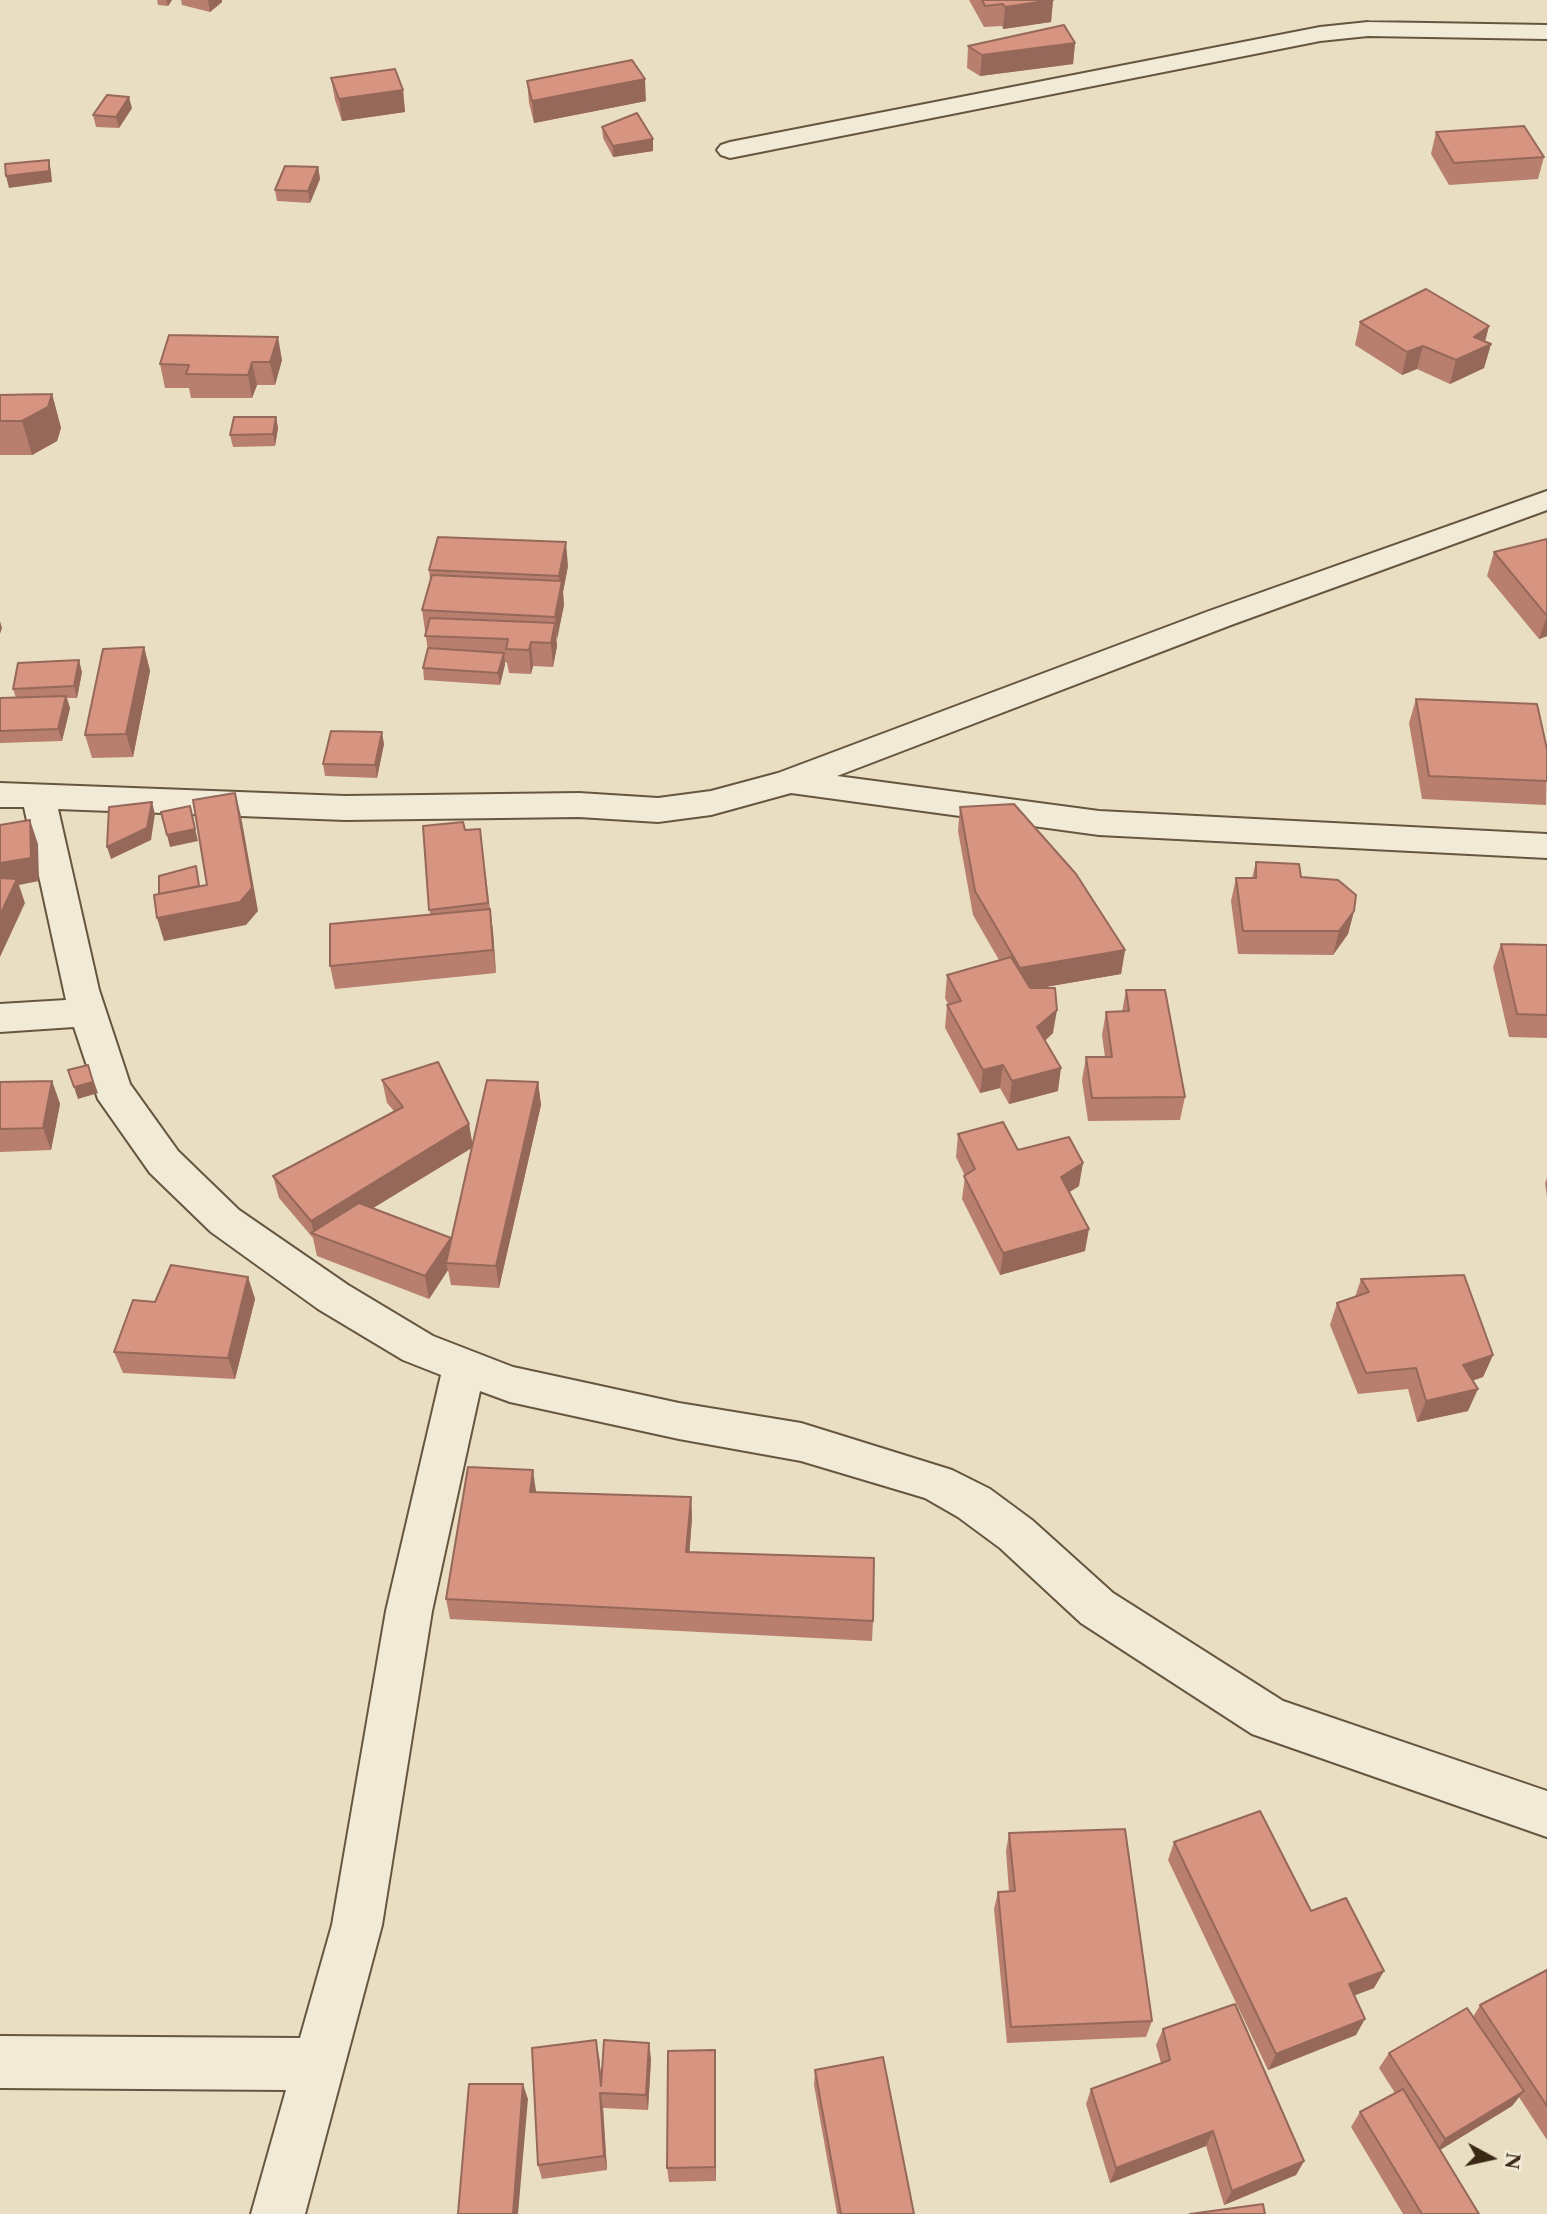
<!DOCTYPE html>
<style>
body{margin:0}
#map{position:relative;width:1547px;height:2214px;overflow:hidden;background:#e9dec1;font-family:"Libre Caslon Text",serif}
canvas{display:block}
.north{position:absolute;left:1456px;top:2123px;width:70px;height:70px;-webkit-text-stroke:5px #f1ead7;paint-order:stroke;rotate:98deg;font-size:19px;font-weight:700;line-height:28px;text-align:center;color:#3a2814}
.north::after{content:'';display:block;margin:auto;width:24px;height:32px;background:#3a2814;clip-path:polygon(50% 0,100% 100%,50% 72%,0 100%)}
</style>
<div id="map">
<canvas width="1547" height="2214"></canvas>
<div class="north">N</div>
</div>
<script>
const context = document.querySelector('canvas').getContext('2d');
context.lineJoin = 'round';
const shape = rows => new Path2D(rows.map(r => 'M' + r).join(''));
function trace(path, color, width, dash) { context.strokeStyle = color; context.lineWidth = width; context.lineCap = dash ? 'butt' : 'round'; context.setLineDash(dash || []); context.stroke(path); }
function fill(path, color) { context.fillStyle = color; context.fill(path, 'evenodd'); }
const minor = shape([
 [1368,22,1547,25,1547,39,1368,36,1320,41,730,158,721,155,717,150,721,145,730,142,1320,27,1368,22],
 [1547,491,1547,510,1231,625,837,776,1099,811,1547,834,1547,858,1099,835,791,793,711,815,658,822,579,817,345,820,58,809,99,990,130,1084,178,1151,239,1210,348,1285,433,1336,513,1367,679,1403,801,1423,952,1470,990,1489,1032,1520,1113,1593,1283,1701,1547,1791,1547,1837,1252,1734,1081,1623,1000,1548,958,1517,925,1498,801,1461,679,1439,510,1402,480,1391,432,1611,382,1925,305,2214,251,2214,286,2090,0,2088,0,2036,300,2038,332,1925,386,1611,441,1375,403,1360,318,1309,211,1232,150,1173,98,1099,74,1027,0,1032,0,1004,66,1000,24,807,0,807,0,783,345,796,579,793,658,798,711,791,778,773,1209,611,1547,491]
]);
const wall = shape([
 [157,0,172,0,168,6,158,5],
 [181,0,222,0,222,2,210,12,182,5],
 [969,0,1053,0,1051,22,1003,29,1002,26,984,27],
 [1075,43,1073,64,980,76,967,68,968,46],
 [331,78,403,90,405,112,342,121,335,100],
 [527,81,646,101,534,123,529,103],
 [132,108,119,128,96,127,93,115],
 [602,127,653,151,613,157,603,138],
 [1436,132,1544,157,1538,179,1449,185,1431,154],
 [318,167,320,179,310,203,277,201,275,190],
 [1360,322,1489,326,1485,342,1491,344,1484,368,1450,384,1417,369,1402,375,1355,345],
 [282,360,275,385,257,385,252,398,191,398,189,388,165,388,160,364],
 [52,394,61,428,57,441,32,455,0,455,0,395],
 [276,417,278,428,275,446,233,447,230,435],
 [1547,539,1547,636,1539,639,1487,576,1494,552],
 [568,566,563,592,564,605,556,640,557,646,553,667,533,666,531,674,509,673,507,663,505,662,500,685,424,680,423,668,428,651,422,610,430,580,429,570],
 [144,647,150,671,133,757,92,758,85,735],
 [82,672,77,698,67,698,70,708,62,741,0,743,0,698,16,698,13,689],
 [1416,699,1547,749,1546,805,1422,799,1409,723],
 [384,744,377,778,325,776,323,764],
 [960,807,1125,950,1121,974,1038,988,1053,1033,1045,1041,1058,1091,1009,1104,1000,1088,980,1093,945,1028,947,1005,948,1004,945,998,947,975,999,960,973,915,958,831],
 [423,826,465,830,480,829,493,932,496,973,335,989,330,966,430,914],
 [1256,862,1301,877,1354,911,1348,934,1333,955,1238,954,1231,901,1236,878,1252,878],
 [1501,944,1547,945,1547,1038,1509,1037,1493,967],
 [1126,990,1185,1097,1180,1120,1088,1121,1082,1080,1086,1057,1105,1057,1102,1035,1106,1012,1122,1012],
 [382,1080,469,1124,472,1145,538,1082,541,1105,499,1288,451,1285,448,1270,429,1299,317,1256,313,1238,279,1198,273,1176,394,1111,387,1103],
 [472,1148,451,1241,373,1208],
 [52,1081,60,1104,51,1150,0,1152,0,1082],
 [958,1134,1018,1150,1079,1186,1069,1192,1085,1251,1000,1275,962,1199,965,1176,956,1157],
 [1547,1178,1547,1197,1545,1183],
 [248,1277,255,1299,235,1379,123,1373,114,1352,155,1302],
 [1361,1279,1493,1355,1483,1377,1472,1381,1468,1411,1417,1422,1408,1389,1358,1394,1330,1325,1337,1303,1355,1297],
 [536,1491,536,1492,691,1497,692,1518,689,1553,873,1621,872,1641,450,1619,446,1599],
 [1009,1833,1152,2021,1146,2037,1007,2043,994,1909,998,1892,1009,1892,1006,1851],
 [1174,1842,1311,1911,1374,1988,1354,1995,1356,2035,1268,2070,1168,1860],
 [1547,1970,1547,2140,1519,2097,1512,2106,1440,2150,1479,2214,1403,2214,1351,2127,1360,2112,1395,2093,1379,2068,1389,2053,1473,2017,1480,2005],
 [1163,2029,1304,2161,1296,2175,1224,2205,1206,2146,1110,2183,1086,2104,1091,2089,1161,2063,1156,2045],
 [599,2056,601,2079,651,2059,648,2110,603,2108,607,2170,542,2179,538,2165],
 [716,2065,716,2181,669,2182,667,2168],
 [815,2070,914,2214,837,2214,814,2085]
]);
const shadedWall = shape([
 [166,0,172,0,168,6],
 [208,0,222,0,222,2,210,12],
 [1053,0,1051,22,1003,29,1005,7],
 [1075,43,1073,64,980,76,982,55],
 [645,79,646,101,534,123,532,101],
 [403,90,405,112,342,121,339,99],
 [129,97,132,108,119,128,116,117],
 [653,139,653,151,613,157,613,146],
 [49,160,51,171,52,182,9,188,6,176],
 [318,167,320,179,310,203,308,191],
 [1489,326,1483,348,1491,344,1484,368,1450,384,1456,360,1474,337],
 [278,337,282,360,275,385,270,362],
 [1423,346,1417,369,1402,375,1407,352],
 [252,362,257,385,252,398,248,375],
 [52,394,61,428,57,441,32,455,22,421],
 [276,417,278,428,275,446,273,434],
 [566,542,568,566,563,592,564,605,557,640,555,617,560,590,559,576],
 [1547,616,1547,636,1539,639],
 [0,621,2,628,0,634],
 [555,623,557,646,553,667,551,643],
 [531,642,533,666,531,674,529,650],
 [144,647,150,671,133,757,126,734],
 [504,653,505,665,500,685,498,673],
 [79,660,82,672,77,698,74,686],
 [66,696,70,708,62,741,58,729],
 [382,732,384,744,377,778,375,765],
 [235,793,241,816,258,911,246,925,164,941,157,918,240,902],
 [152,802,155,814,151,840,111,859,107,847],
 [190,806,198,841,170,847,167,835],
 [30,820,38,844,39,881,19,885,25,903,0,957,0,863],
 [490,909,493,932,496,973,493,950],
 [1354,911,1348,934,1333,955,1339,931],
 [1125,950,1121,974,1017,992,1020,968],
 [1057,1010,1053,1033,1034,1050,1037,1027],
 [88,1065,98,1093,78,1099,74,1087],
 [1003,1065,1000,1088,980,1093,983,1070],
 [1061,1068,1058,1091,1009,1104,1012,1081],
 [52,1081,60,1104,51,1150,43,1128],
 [538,1082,541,1105,499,1288,496,1266],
 [469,1124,473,1147,324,1238,314,1235,311,1221],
 [1083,1163,1079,1186,1057,1200,1061,1177],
 [1089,1229,1085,1251,1000,1275,1003,1253],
 [451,1238,455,1260,446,1263,448,1270,429,1299,425,1276],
 [248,1277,255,1299,235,1379,228,1358],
 [1493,1355,1483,1377,1454,1386,1463,1365],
 [1478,1389,1468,1411,1417,1422,1426,1401],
 [533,1470,536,1491,533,1512,530,1492],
 [691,1497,692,1518,688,1573,686,1552],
 [1384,1971,1374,1988,1340,2001,1349,1984],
 [1365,2019,1356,2035,1268,2070,1276,2054],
 [596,2040,599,2056,603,2093,601,2086],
 [649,2043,651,2059,648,2110,646,2095],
 [715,2050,716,2065,716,2181,715,2167],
 [523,2084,528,2099,518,2214,513,2214],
 [1524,2091,1512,2106,1435,2153,1445,2139],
 [600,2093,603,2108,607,2170,604,2156],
 [1213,2131,1206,2146,1110,2183,1116,2168],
 [1304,2161,1296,2175,1224,2205,1232,2191]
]);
const building = shape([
 [982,0,1053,0,1005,7,1003,4,985,6,982,0],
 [1064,25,1075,43,982,55,968,46,1064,25],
 [632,60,645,79,532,101,527,81,632,60],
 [395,69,403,90,339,99,331,78,395,69],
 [107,95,129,97,116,117,93,115,107,95],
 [637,113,653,139,613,146,602,127,637,113],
 [1524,126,1544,157,1454,163,1436,132,1524,126],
 [49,160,49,171,6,176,5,164,49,160],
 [285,166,318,167,308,191,275,190,285,166],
 [1426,289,1489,326,1474,337,1491,344,1456,360,1423,346,1407,352,1360,322,1426,289],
 [169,335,278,337,270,362,252,362,248,375,186,374,189,365,160,364,169,335],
 [52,394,48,407,22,421,0,421,0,395,52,394],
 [234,417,276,417,273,434,230,435,234,417],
 [438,537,566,542,559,576,429,570,438,537],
 [1547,539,1547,616,1494,552,1547,539],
 [432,575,562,581,555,617,422,610,432,575],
 [430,618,555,623,551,643,531,642,529,650,506,649,508,639,425,636,430,618],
 [144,647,126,734,85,735,103,649,144,647],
 [428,648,504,653,498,673,423,668,428,648],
 [79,660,74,686,13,689,18,663,79,660],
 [66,696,58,729,0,731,0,698,66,696],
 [1416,699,1537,704,1547,749,1547,781,1429,776,1416,699],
 [331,731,382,732,375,765,323,764,331,731],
 [235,793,252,888,240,902,157,918,154,895,207,885,193,800,235,793],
 [152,802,147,828,107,847,109,807,152,802],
 [1014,804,1076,874,1125,950,1020,968,975,891,960,807,1014,804],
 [190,806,195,829,167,835,161,812,190,806],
 [30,820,31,858,0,863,0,825,30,820],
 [463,822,465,830,480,829,488,903,429,910,423,826,463,822],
 [1256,862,1299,864,1301,877,1338,880,1356,895,1354,911,1339,931,1243,931,1236,878,1256,878,1256,862],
 [196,866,199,886,159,894,159,876,196,866],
 [0,878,17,879,0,915,0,878],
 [490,909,493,950,330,966,330,924,490,909],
 [1501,944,1547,945,1547,1015,1517,1014,1501,944],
 [1011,957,1030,988,1055,988,1057,1010,1037,1027,1061,1068,1012,1081,1003,1065,983,1070,947,1005,961,1001,947,975,1011,957],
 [1126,990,1165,990,1185,1097,1092,1098,1086,1057,1112,1057,1106,1012,1129,1011,1126,990],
 [438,1062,469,1124,311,1221,273,1176,403,1107,382,1080,438,1062],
 [88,1065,93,1082,74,1087,68,1070,88,1065],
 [487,1080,538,1082,496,1266,446,1263,487,1080],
 [52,1081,43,1128,0,1129,0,1082,52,1081],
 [1003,1122,1018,1150,1069,1137,1083,1163,1061,1177,1089,1229,1003,1253,964,1176,975,1169,958,1134,1003,1122],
 [359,1203,451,1238,425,1276,311,1233,359,1203],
 [171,1265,248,1277,228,1358,114,1352,133,1300,155,1302,171,1265],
 [1464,1275,1493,1355,1463,1365,1478,1389,1426,1401,1416,1368,1366,1373,1337,1303,1369,1292,1361,1279,1464,1275],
 [468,1467,533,1470,530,1492,691,1497,686,1552,874,1558,873,1621,446,1599,468,1467],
 [1260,1811,1311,1911,1346,1898,1384,1971,1349,1984,1365,2019,1276,2054,1174,1842,1260,1811],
 [1125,1829,1152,2021,1011,2027,998,1892,1015,1891,1009,1833,1125,1829],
 [1547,1970,1547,2106,1480,2005,1547,1970],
 [1235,2004,1304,2161,1232,2191,1213,2131,1116,2168,1091,2089,1170,2060,1163,2029,1235,2004],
 [1467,2008,1524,2091,1445,2139,1389,2053,1467,2008],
 [596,2040,601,2086,604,2040,649,2043,646,2095,600,2093,604,2156,538,2165,532,2048,596,2040],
 [715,2050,715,2167,667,2168,668,2051,715,2050],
 [883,2057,914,2214,841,2214,815,2070,883,2057],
 [469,2084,523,2084,513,2214,458,2214,469,2084],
 [1403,2089,1479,2214,1422,2214,1360,2112,1403,2089],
 [1263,2204,1265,2214,1190,2214,1263,2204]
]);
trace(minor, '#66563f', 4);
fill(minor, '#f1ead7');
fill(wall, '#b87f6f');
fill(shadedWall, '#96685a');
fill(building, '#d69481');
trace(building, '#96685a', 2);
</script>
